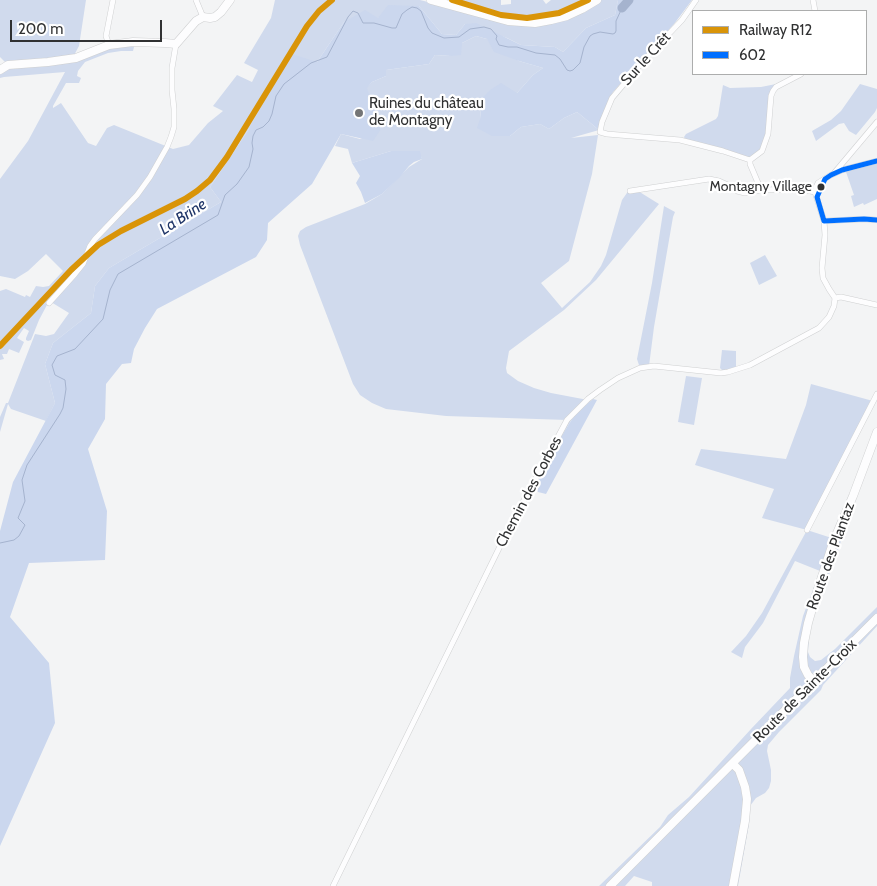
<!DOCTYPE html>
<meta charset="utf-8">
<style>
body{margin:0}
#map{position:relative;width:877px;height:886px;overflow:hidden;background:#f3f4f5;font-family:Cabin,sans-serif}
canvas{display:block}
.legend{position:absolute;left:692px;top:10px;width:175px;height:65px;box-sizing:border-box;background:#fff;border:1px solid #acadad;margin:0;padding:6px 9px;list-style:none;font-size:15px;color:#303132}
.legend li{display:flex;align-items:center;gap:10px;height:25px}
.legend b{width:25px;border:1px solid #acadad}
.scale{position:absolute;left:10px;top:20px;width:152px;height:22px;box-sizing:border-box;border:2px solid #303132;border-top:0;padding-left:6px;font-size:15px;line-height:18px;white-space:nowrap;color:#303132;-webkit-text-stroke:4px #fff;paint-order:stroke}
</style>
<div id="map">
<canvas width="877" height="886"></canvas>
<ul class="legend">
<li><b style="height:6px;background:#d99408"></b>Railway R12</li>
<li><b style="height:6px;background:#006fff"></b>602</li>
</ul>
<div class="scale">200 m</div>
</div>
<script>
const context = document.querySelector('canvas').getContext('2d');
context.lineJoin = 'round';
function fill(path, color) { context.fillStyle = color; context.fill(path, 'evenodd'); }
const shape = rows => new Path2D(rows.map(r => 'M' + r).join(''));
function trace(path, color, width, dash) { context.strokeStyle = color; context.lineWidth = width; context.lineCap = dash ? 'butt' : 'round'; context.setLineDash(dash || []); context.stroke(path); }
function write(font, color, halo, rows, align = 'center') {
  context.font = font + ' Cabin,sans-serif'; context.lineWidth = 4.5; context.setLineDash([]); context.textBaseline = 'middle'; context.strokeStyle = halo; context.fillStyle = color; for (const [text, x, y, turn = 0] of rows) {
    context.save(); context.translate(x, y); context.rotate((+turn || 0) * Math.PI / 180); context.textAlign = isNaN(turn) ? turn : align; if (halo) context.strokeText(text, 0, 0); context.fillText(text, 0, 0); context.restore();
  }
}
const green = shape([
 [0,0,86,0,79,46,72,59,109,46,135,43,133,51,121,51,108,53,85,62,78,71,77,76,81,78,79,83,66,83,53,106,53,108,61,103,88,143,96,146,107,128,114,125,173,149,189,145,208,123,223,111,213,106,237,75,252,82,258,70,244,63,271,18,275,0,420,0,508,22,551,21,598,0,618,0,615,15,586,28,563,52,555,47,521,45,507,38,465,24,456,35,442,34,419,6,378,18,344,22,317,62,249,129,210,187,221,202,109,268,95,286,91,313,53,343,45,364,55,403,46,421,11,409,8,404,0,432,0,417,6,403,8,403,35,334,46,336,54,334,69,313,51,302,76,274,88,252,70,269,0,344,0,291,6,289,25,297,26,295,30,297,36,286,43,287,49,286,63,271,46,254,28,271,15,279,0,276,0,179,28,141,65,72,4,77,0,78,0,70,8,65,0,57],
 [462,0,501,0,501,5,511,4,511,0,543,0,546,4,551,0,585,0,563,11,539,16,519,16,497,12,464,2],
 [476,36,487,39,519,61,543,68,533,75,517,93,482,98,480,119,510,136,521,127,540,124,549,129,564,118,577,112,599,130,571,138,598,135,592,174,569,261,541,283,562,308,590,282,601,266,606,255,622,200,629,190,638,191,659,204,596,280,564,310,509,351,506,368,507,373,518,381,534,388,551,393,588,400,593,399,576,413,557,443,535,487,531,488,567,420,446,416,386,409,372,403,360,395,353,384,300,245,298,236,300,231,306,227,365,204,382,194,409,167,422,159,419,151,391,151,352,163,348,149,335,146,341,134,360,139,381,129,366,88,372,82,386,76,386,70,429,64,435,55,451,56,462,43],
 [776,84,773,91,765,144,752,159,685,139,684,137,686,134,716,119,718,116,723,85,730,88,761,87],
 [860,84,877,89,877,108,875,112,856,135,849,131,844,123,839,124,816,141,812,131,831,120,841,111],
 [877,163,877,199,864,205,863,203,854,207,851,196,854,195,846,172],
 [664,206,675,212,673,217,654,327,649,366,640,368,637,359,652,283],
 [86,255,82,264,48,303,39,320,31,340,28,341,26,340,26,338,29,331,24,328,17,338,24,342,19,353,9,349,7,354,2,354,4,359,0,360,0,348],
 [765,255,777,276,759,285,750,263],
 [722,350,736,351,736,368,725,371,722,370,720,368],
 [686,376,702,378,694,425,678,422],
 [811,384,873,401,807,530,841,541,836,557,817,605,817,608,813,618,809,636,808,652,810,657,815,661,821,660,835,649,877,607,877,626,823,685,821,690,779,732,768,745,767,751,771,770,771,781,769,788,765,793,756,798,750,806,749,824,738,886,652,886,652,882,634,876,625,886,599,886,660,827,668,815,689,797,751,729,790,688,790,678,794,656,803,616,820,571,795,561,763,623,745,647,742,658,731,652,746,636,762,613,807,530,762,518,774,489,695,465,701,449,786,459,806,405]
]);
const forest = shape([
 [618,0,692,0,674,24,613,92,608,101,600,122,599,130,577,112,564,118,549,129,540,124,521,127,510,136,492,136,477,128,480,119,482,98,490,90,501,83,517,93,533,75,543,68,519,61,494,52,487,39,476,36,462,43,461,55,451,56,435,55,429,64,386,70,386,76,372,82,367,88,381,129,373,141,341,134,312,184,268,223,267,240,256,257,157,309,145,328,134,349,131,363,122,364,106,384,105,419,88,449,107,511,105,560,29,563,10,617,49,663,55,723,0,846,0,531,13,482,55,403,45,364,53,343,91,313,95,286,109,268,221,202,210,187,249,129,292,54,317,62,344,22,365,10,378,18,388,5,419,6,442,34,456,35,465,24,476,23,521,45,555,47,563,52,586,28,615,15],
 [391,151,420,151,422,159,414,162,409,166,400,177,382,194,365,203,361,192,356,183,360,176,352,163],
 [593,399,597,400,546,494,538,492,535,487,557,443,576,413]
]);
const stream = shape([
 [0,543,14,540,19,536,25,525,18,518,25,501,22,480,27,465,60,414,63,408,66,389,65,380,55,375,52,365,57,356,75,349,103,319,110,290,118,274,218,215,225,195,237,184,249,167,253,149,252,143,253,136,256,130,263,127,269,121,272,114,276,96,284,84,311,63,327,57,348,17,353,11,358,13,363,23,374,23,392,28,396,28,402,14,407,10,412,7,417,8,421,11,428,28,432,33,444,38,459,37,470,29,484,27,491,29,497,36,496,39,499,45,508,47,517,47,536,53,555,55,560,59,567,70,570,71,573,70,580,63,584,47,590,36,593,34,600,32,613,34,615,33,616,31,616,21,622,8]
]);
const river = shape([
 [622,8,629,0]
]);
const street = shape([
 [196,0,203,17],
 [696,0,682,20,646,58,612,98,602,122,600,132,607,134,680,140,723,151,750,160,750,164,761,190],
 [813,0,815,11],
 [109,45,106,36,113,0],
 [750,160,762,151,768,134,771,96,773,91,776,87,801,74],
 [835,172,877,122],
 [630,191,709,179,719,181,730,186,737,191,745,193,761,190,800,189,815,192],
 [815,192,824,221,825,235,822,268,823,278,829,289,835,298],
 [815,192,816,187,818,183,831,175,842,170,877,161],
 [824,221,864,219,877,220],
 [49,303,75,274,83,264,90,246,95,239,137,195,150,177,167,147,171,137,174,127,174,109,172,90,172,68,176,44],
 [807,530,877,394],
 [333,886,508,530,567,420,588,399,600,390,618,378,640,368,654,366,721,373,728,372,750,365,819,328,829,317,834,306,835,298,841,297,877,305]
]);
const secondary = shape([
 [431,0,508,21,535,23,551,20,567,16,582,9,597,0],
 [0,70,8,65,48,62,76,58,109,45,133,42,165,43,176,44,196,21,203,17,210,18,215,17,221,12,230,0],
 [814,681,808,675,804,667,803,657,804,643,808,623,817,592,834,540,853,496,877,432],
 [733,764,739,770,745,787,747,799,745,821,733,886],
 [610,886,877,618]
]);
const bus1 = shape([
 [877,161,842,170,831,175,825,179,817,197,824,221,864,219,877,220]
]);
const rail1 = shape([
 [452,0,501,15,527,18,559,13,588,0],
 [0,346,71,270,98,245,121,231,185,199,197,191,210,180,227,157,307,26,319,11,332,0]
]);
const markers = [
 [359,113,5,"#747576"],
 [821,187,4.5,"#303132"]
];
const busNames = [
 ["Montagny Village",812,187]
];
const streetNames = [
 ["Sur le Crêt",646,59,-48],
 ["Chemin des Corbes",529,492,-62],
 ["Route des Plantaz",831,556,-70],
 ["Route de Sainte-Croix",805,691,-45]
];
const poiNames = [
 ["Ruines du château",369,104],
 ["de Montagny",369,121]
];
const waterNames = [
 ["La Brine",183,217,-33]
];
fill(green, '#d0daed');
fill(forest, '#cbd7ee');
trace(stream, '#a5b3ce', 1);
trace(river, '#a5b3ce', 9);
trace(street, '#cfd0d1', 6);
trace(secondary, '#cfd0d1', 9);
trace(street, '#fdfdfe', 5);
trace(secondary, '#fdfdfe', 8);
trace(bus1, '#006fff', 5);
trace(rail1, '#d99408', 6);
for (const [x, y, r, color] of markers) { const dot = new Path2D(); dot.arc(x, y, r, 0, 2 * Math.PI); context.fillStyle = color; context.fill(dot); trace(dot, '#fff', 2); }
write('14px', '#303132', '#fff', busNames, 'right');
write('15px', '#303132', '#fff', streetNames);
write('15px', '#303132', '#fff', poiNames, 'left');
write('italic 16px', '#1f3568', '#fff', waterNames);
</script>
